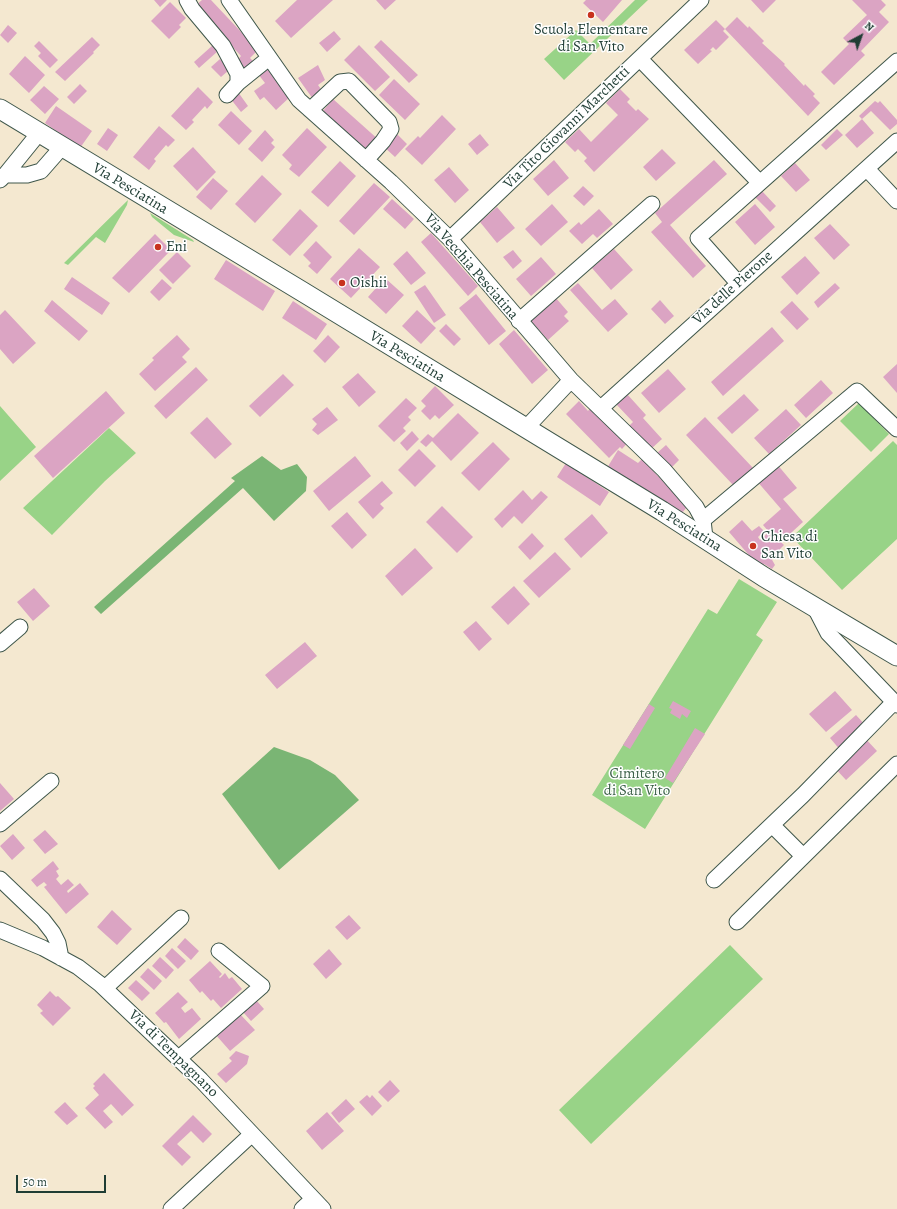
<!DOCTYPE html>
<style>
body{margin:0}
#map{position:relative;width:897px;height:1209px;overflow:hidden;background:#f4e8d0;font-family:Alegreya,serif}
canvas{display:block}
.north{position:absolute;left:841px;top:16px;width:40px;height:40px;-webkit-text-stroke:3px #fff;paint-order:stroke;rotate:41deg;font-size:11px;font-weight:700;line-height:16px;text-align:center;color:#1f3d34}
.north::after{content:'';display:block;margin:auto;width:14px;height:18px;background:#1f3d34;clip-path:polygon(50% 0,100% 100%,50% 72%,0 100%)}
.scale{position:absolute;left:16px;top:1175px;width:90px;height:18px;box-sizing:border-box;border:2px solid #1f3d34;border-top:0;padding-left:5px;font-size:12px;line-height:14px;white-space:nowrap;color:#1f3d34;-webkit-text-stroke:3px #fff;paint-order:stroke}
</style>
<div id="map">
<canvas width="897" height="1209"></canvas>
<div class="north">N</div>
<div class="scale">50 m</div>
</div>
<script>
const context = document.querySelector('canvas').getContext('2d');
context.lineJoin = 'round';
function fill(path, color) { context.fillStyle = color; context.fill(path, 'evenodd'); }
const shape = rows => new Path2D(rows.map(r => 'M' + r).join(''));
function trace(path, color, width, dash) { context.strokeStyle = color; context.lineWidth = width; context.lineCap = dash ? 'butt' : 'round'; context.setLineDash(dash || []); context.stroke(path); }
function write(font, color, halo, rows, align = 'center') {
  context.font = font + ' Alegreya,serif'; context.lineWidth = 3; context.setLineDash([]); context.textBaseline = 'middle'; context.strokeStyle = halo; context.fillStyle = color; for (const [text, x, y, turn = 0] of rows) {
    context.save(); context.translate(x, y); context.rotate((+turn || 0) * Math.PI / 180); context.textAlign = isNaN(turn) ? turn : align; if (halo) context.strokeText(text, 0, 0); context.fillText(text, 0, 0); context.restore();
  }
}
const green = shape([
 [635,0,648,0,564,80,544,59,576,30,590,44],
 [128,200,127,205,105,243,96,237,68,265,64,263],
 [150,213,193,240,194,242,174,235,152,217],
 [859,403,889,434,871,452,840,421],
 [0,406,36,447,0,481],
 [109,428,136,453,105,481,52,535,23,508],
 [893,441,897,445,897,539,842,590,792,537],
 [739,579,777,602,756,635,763,640,645,829,592,795,708,609,717,614],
 [730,945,763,979,591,1144,559,1110]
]);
const forest = shape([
 [262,456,281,470,297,464,307,477,306,491,274,521,243,488,101,614,94,607,235,481,231,478],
 [274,747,310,760,335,775,359,800,279,870,222,794]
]);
const building = shape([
 [154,0,167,0,160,7],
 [202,0,211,0,258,50,250,58,256,64,246,73,236,62,241,56,195,6],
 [297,0,333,0,291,38,275,21],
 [376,0,396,0,385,10],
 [586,0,622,0,603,22,583,3],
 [751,0,776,0,763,13],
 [852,0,881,0,886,5,879,12,889,22,861,51,865,55,834,85,821,72,849,44,843,38,867,15],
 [170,2,186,18,179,25,181,27,169,39,151,21],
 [737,17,748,28,749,26,764,41,762,43,785,64,784,65,804,86,805,84,815,94,813,96,820,103,808,116,725,29,723,31,729,37,716,50,713,47,710,50,712,51,698,64,684,50,716,20,725,29],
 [8,25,17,33,8,43,0,35],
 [334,31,341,39,327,52,319,43],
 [92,37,100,45,93,52,94,53,65,81,55,72],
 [381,40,418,75,409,83,374,47],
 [39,41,58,60,50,68,38,56,41,53,34,46],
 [213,45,218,51,199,68,194,62],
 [359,45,390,77,375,91,344,60],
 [25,56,45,75,29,93,9,74],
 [220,59,229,70,221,77,211,67],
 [271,64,291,96,276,110,264,97,260,100,254,91,265,83,258,74],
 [318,65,325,80,318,85,323,92,313,99,298,78],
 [394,79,420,104,405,120,379,95],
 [80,84,87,91,74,104,67,97],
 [44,86,59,99,45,114,30,100],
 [198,87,213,102,207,109,205,106,192,120,194,122,186,130,171,116],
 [620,89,630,99,627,102,636,111,638,109,649,119,594,172,584,161,587,158,578,149,575,152,565,142,579,129,591,142,618,115,606,103],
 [238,92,248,106,241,112,230,98],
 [333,99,380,141,369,152,323,111],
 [875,101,878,103,880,101,897,120,897,124,890,130,871,111,862,119,859,116],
 [56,106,92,131,80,148,45,123],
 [231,111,252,131,239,145,218,125],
 [442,115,456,129,422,165,405,149,418,136,420,138],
 [862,119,874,133,857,148,845,135],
 [159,126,175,140,168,147,166,145,154,159,156,161,149,170,133,157],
 [108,128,118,135,107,151,97,144],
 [307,128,327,147,299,177,289,169,292,165,282,155],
 [837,129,843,135,826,150,821,145],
 [265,130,274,140,271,143,275,147,262,162,248,149],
 [395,132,407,144,395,157,382,145],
 [480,134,489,145,477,155,468,144],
 [193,147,216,172,197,191,173,166],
 [662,149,676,163,656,181,643,167],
 [554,160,569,178,548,196,533,179],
 [714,160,727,174,670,225,706,266,693,278,651,232,662,222,655,213],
 [340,161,356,176,328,207,311,192],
 [795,163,810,180,796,192,781,176],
 [449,167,469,190,455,203,434,180],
 [262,175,282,194,255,223,235,204],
 [213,178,228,191,211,210,196,197],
 [374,183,390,197,354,235,339,221],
 [583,186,594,196,584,206,573,196],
 [762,191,776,206,770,212,755,197],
 [392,199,414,219,405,229,383,209],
 [552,204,568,222,541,246,525,229],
 [755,204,775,227,755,245,735,222],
 [497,207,515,228,497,243,480,222],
 [300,209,318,226,290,256,272,240],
 [599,209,613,224,597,238,593,234,582,244,569,231,579,222,581,225],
 [830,224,850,245,834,260,814,238],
 [431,233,478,286,468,296,421,242],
 [155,234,171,250,129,293,112,278],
 [316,241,332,257,317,274,308,266,311,263,303,255],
 [359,248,380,267,351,298,330,279],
 [614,249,633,270,611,290,592,268],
 [513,250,522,261,513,269,503,257],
 [407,251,426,273,411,285,393,264],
 [177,252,191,266,173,284,159,270],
 [805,256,820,273,797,295,781,277],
 [541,257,556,274,531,296,516,279],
 [226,260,275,291,263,311,214,279],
 [72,277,110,303,102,315,64,289],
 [385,278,404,295,386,314,368,297],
 [162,279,172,288,159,301,150,292],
 [578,283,602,310,615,299,628,314,608,332,570,290],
 [835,283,840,288,818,308,814,302],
 [425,285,446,315,434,323,414,292],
 [476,294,506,331,489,345,459,308],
 [555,297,568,312,564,316,569,321,548,340,529,319],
 [52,300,88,331,79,341,44,311],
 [660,300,674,316,665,324,651,309],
 [293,301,327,324,316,340,282,318],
 [792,301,809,319,797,330,780,312],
 [5,310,36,343,13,364,0,349,0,315],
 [417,310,436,328,421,344,402,326],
 [446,324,461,339,454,346,439,331],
 [772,327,784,341,723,396,711,382],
 [514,330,548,370,532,384,499,344],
 [177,335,190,349,182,357,187,362,155,391,139,374,154,360,152,358],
 [328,335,340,347,325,363,313,351],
 [897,364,897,393,883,377],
 [196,367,208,380,166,419,154,406],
 [668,369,686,389,659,413,641,393],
 [358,373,376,392,359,407,342,387],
 [283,374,294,385,260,417,249,406],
 [821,380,833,393,806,418,794,405],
 [435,386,454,405,439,419,435,415,430,420,421,411,426,406,421,401],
 [106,391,125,413,53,478,34,456],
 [627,394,646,415,643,418,662,439,651,449,629,426,633,422,616,404],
 [744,394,759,410,732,434,717,418],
 [406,398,417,408,408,417,411,420,403,428,406,431,394,442,378,426],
 [579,401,588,411,592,406,630,440,622,449,620,447,609,458,566,414],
 [327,407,338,420,318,435,312,430,317,424,312,419],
 [786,409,801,425,769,454,754,438],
 [458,413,479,433,451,461,432,441,426,447,420,442,428,434,433,438],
 [207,417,232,444,215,459,190,433],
 [705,417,753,468,734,486,686,435],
 [412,431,419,439,407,451,400,443],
 [493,442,510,459,479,491,461,473],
 [666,445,679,460,670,469,656,454],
 [419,449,436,466,415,487,398,470],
 [618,450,638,463,642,459,687,507,682,513,607,468],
 [355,456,371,476,329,511,313,491],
 [566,463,609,492,600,506,557,477],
 [776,463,797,488,783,499,803,522,781,542,784,545,771,558,775,565,772,569,764,564,760,568,729,532,742,520,752,531,759,526,764,531,758,537,760,540,769,532,763,525,781,509,756,480],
 [382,481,393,493,380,504,384,508,373,519,358,502],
 [523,490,532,500,541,491,548,497,522,524,514,516,502,528,494,519],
 [442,506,473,537,457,553,426,522],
 [347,512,367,535,352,549,331,526],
 [592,514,608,533,581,558,564,539],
 [532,533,544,546,530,560,518,547],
 [415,548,433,568,402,596,385,576],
 [555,552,571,569,539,598,523,581],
 [514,586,530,604,508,625,491,607],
 [34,588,50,606,33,621,17,602],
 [476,621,492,639,479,651,463,632],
 [305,642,317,656,277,689,265,675],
 [835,691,852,710,826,732,809,714],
 [673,701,691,711,687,718,682,714,680,719,670,713,672,709,669,708],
 [649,704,655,708,630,749,623,745],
 [856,715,867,727,841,751,830,738],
 [695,728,705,734,673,783,665,778],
 [864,737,877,751,846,780,833,766],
 [0,783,14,799,0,811],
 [45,830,58,844,45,854,33,840],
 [13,834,25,848,12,860,0,846],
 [53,861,59,869,56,871,59,876,56,879,61,885,68,879,74,885,67,891,68,893,80,883,89,894,66,914,44,887,47,885,44,882,37,887,31,880],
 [112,910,132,929,117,945,97,927],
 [349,915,361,928,347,940,335,927],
 [185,938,199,951,191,960,177,947],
 [172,948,186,961,178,969,165,956],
 [329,949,342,964,326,979,313,964],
 [160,957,174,970,166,979,152,966],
 [210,961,222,974,219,977,220,978,225,973,229,979,232,977,242,989,221,1008,213,999,211,1001,202,991,200,993,189,980],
 [148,968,162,981,154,990,140,977],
 [136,980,150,993,142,1001,128,988],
 [50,991,56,997,58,996,71,1008,53,1026,40,1013,43,1011,37,1005],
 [178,992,188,1002,181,1008,185,1013,192,1008,201,1019,179,1039,166,1022,164,1023,155,1013],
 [256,1000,264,1009,251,1021,243,1012],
 [239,1013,255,1030,230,1051,215,1034],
 [236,1051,249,1056,247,1064,226,1083,217,1074,232,1061,229,1058],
 [104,1073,134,1105,122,1116,111,1104,103,1111,113,1122,105,1129,85,1108,99,1095,93,1088,95,1086,93,1084],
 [390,1080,400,1091,388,1102,378,1092],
 [367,1095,370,1098,372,1095,382,1106,372,1116,359,1102],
 [346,1099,355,1109,339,1123,331,1113],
 [65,1102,78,1116,67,1125,54,1112],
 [327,1112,344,1131,322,1150,306,1131],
 [193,1115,212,1134,203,1143,191,1131,177,1144,191,1157,182,1166,162,1146]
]);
const minor = shape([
 [187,0,192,9,223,46,238,74,238,83,227,95],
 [229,0,299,100,391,182,450,239,571,380,664,470,696,507,703,520,705,538],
 [640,59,759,182],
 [238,83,269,58],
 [310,110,340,82,349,81,389,122,391,129,383,141,366,160],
 [867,169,897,201],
 [5,175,39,133],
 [0,180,5,175,27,175,41,171,62,147],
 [450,239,701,0],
 [738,283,698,238,897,61],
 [519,321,652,204],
 [601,408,897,141],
 [526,428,571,380],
 [703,520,857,391,897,429],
 [814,606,828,633,897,705],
 [0,644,20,627],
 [0,824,51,781],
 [772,825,803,856],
 [0,879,43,920,53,933,58,943,61,958],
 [714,880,803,795,894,702],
 [737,922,897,764],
 [0,930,43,948,78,967,100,984,201,1080,323,1209],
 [105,988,181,918],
 [178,1059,262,986,219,951],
 [171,1209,252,1134],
 [302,1209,313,1199]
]);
const major = shape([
 [0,109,303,292,662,511,764,577,897,656]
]);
const markers = [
 [591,15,4,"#c8321e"],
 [158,247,4,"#c8321e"],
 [342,283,4,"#c8321e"],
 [753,546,4,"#c8321e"]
];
const poiNames = [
 ["Scuola Elementare",591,30,"center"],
 ["di San Vito",591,47,"center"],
 ["Eni",166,247],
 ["Oishii",350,283],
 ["Chiesa di",761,537],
 ["San Vito",761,554]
];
const streetNames = [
 ["Via Tito Giovanni Marchetti",567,128,-44],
 ["Via Pesciatina",130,189,31],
 ["Via Vecchia Pesciatina",471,267,49],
 ["Via delle Pierone",733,288,-42],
 ["Via Pesciatina",407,357,31],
 ["Via Pesciatina",684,526,32],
 ["Via di Tempagnano",173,1054,44]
];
const parkNames = [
 ["Cimitero",637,774],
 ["di San Vito",637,791]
];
fill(green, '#98d387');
fill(forest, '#7ab574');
fill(building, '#dba4c3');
trace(minor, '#3f574b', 17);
trace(major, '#3f574b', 21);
trace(minor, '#fff', 15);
trace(major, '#fff', 19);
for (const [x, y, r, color] of markers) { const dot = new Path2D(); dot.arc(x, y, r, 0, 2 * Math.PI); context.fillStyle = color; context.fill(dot); trace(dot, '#fff', 1.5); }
write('15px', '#1f3d34', '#fff', poiNames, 'left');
write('15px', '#1f3d34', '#fff', streetNames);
write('15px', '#3d6249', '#fff', parkNames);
</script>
